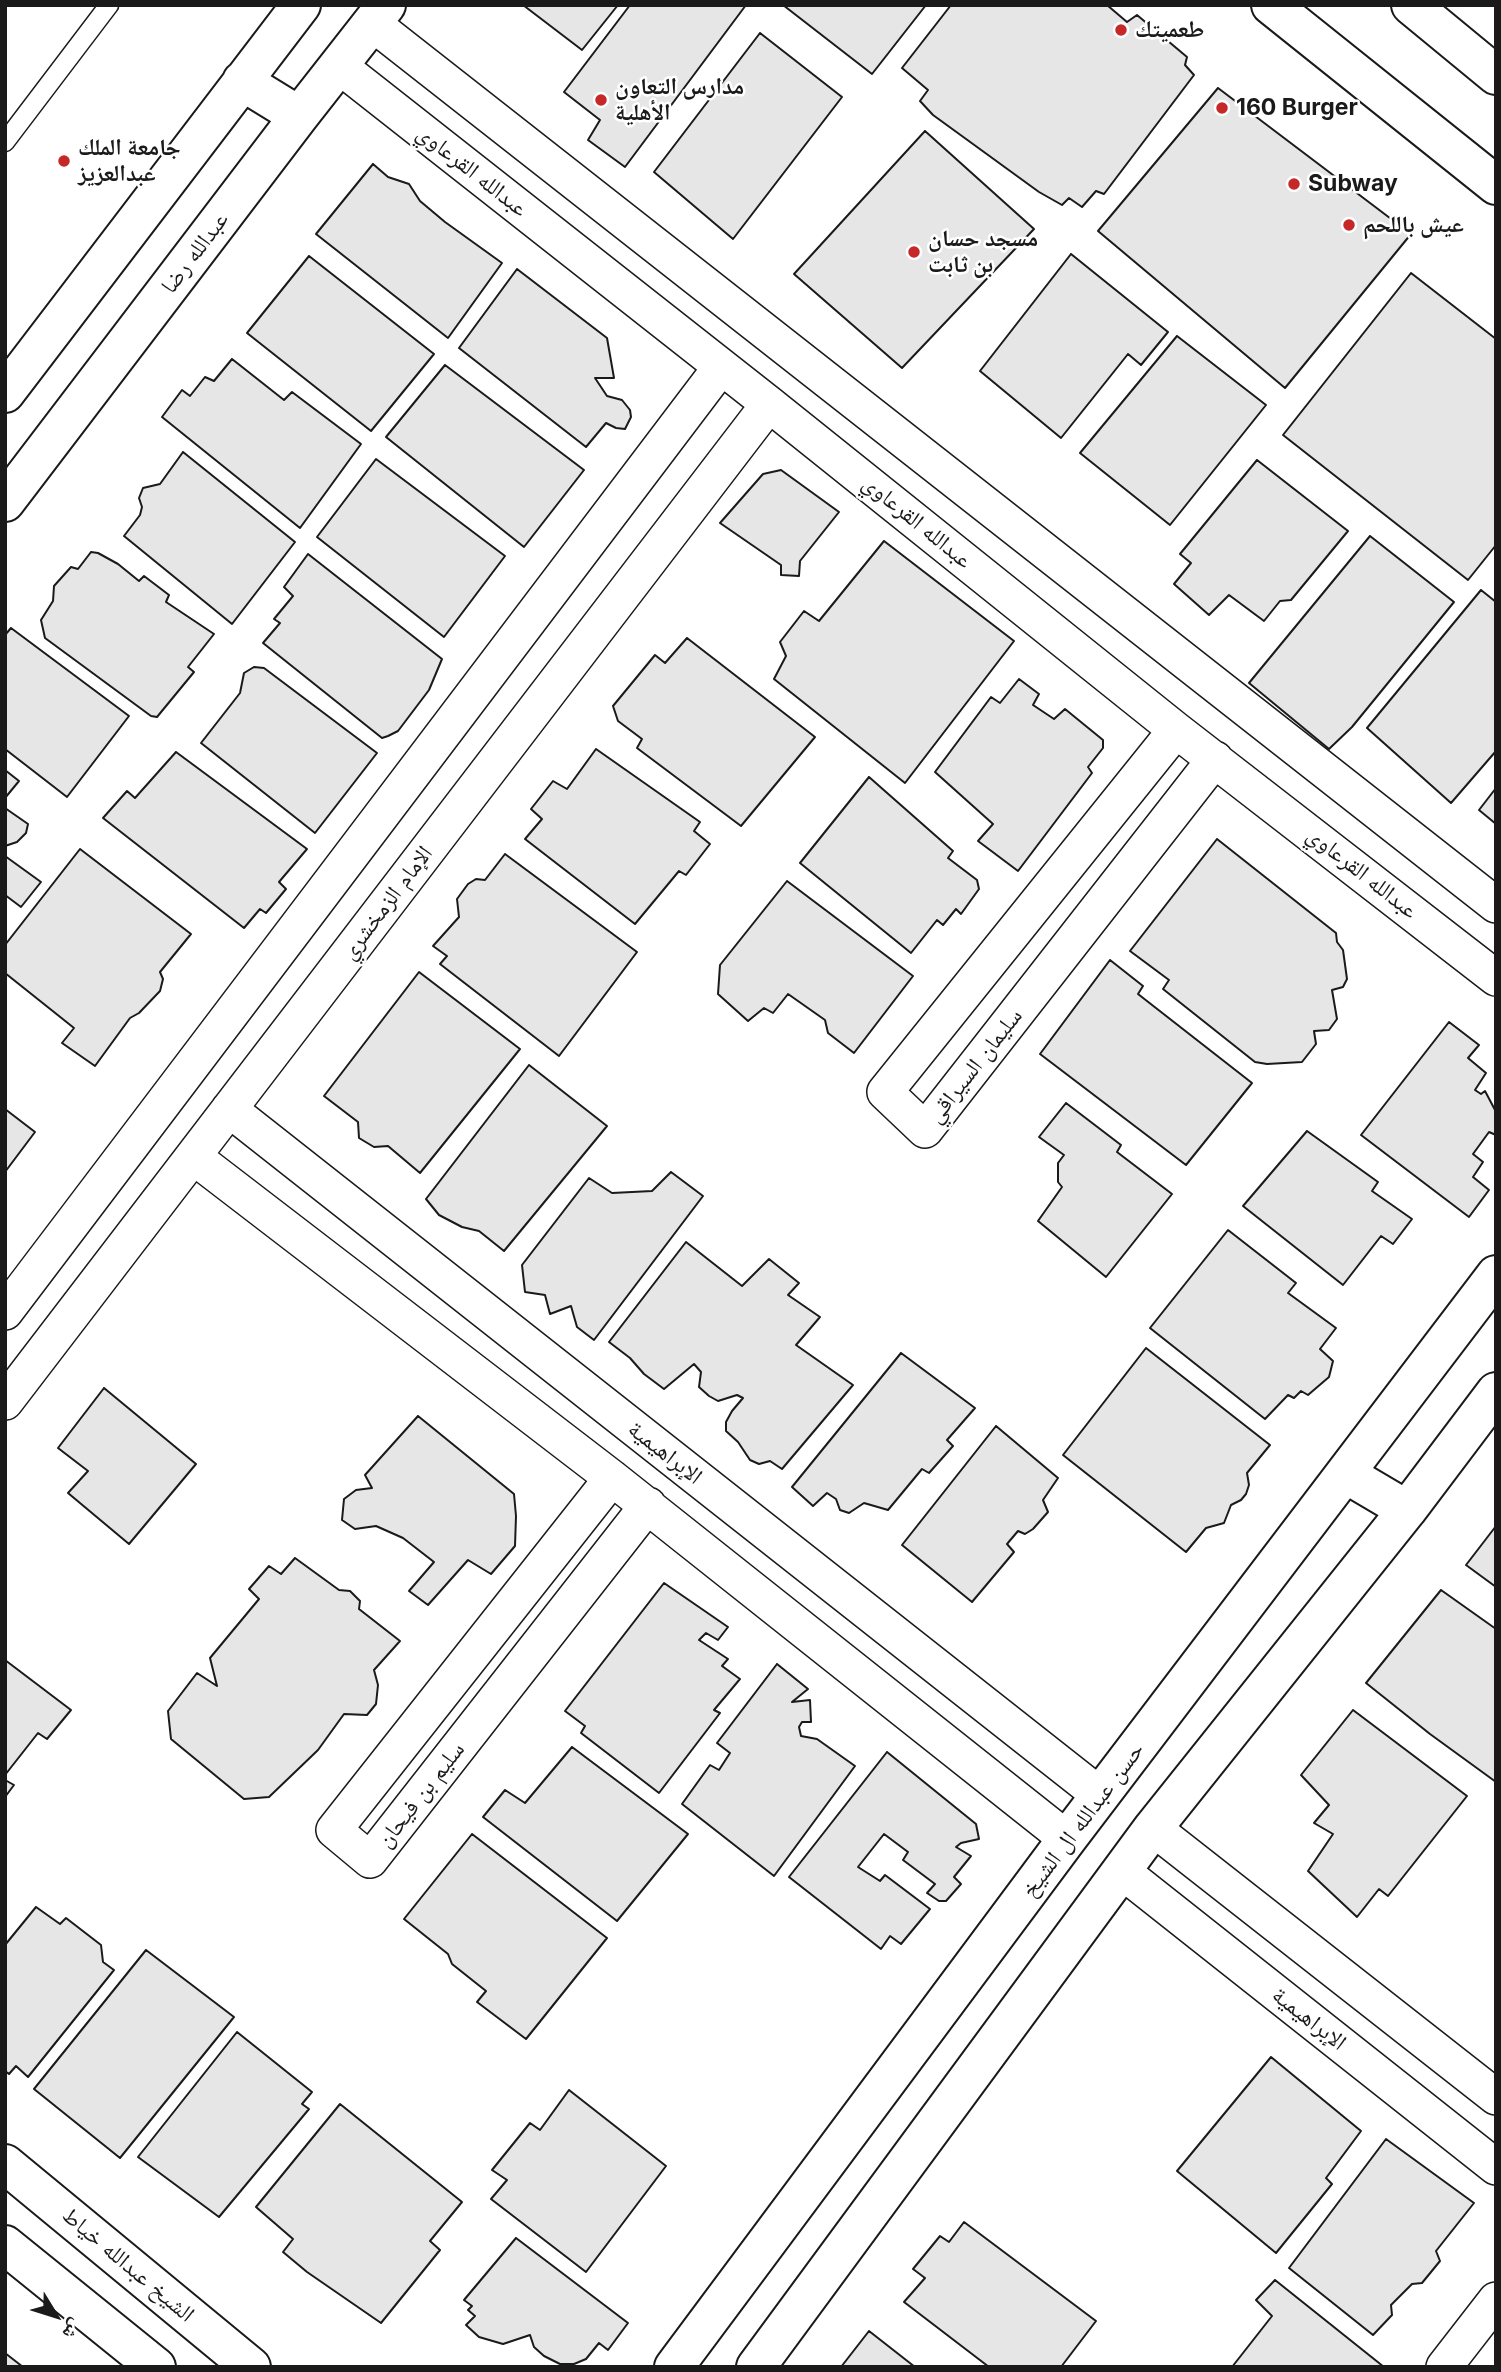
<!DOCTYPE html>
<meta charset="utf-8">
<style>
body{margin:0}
#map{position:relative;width:1501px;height:2372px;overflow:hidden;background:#fff;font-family:Inter,"Noto Naskh Arabic",sans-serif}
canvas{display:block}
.frame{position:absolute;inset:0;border:7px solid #1a1a1a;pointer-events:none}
.north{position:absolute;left:21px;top:2281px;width:70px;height:70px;-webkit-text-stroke:5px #fff;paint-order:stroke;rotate:128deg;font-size:19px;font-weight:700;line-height:28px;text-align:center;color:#1a1a1a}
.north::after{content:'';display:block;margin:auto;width:24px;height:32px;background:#1a1a1a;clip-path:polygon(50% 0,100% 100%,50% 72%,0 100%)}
</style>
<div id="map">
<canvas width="1501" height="2372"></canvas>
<div class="frame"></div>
<div class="north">ش</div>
</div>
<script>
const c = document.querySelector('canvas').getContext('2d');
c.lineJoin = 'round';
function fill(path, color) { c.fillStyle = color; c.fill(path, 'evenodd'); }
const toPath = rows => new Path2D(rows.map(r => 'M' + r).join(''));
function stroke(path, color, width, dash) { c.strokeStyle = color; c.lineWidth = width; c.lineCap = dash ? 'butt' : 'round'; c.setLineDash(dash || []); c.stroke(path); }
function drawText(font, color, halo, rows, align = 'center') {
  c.font = font + ' Inter,"Noto Naskh Arabic",sans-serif'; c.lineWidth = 5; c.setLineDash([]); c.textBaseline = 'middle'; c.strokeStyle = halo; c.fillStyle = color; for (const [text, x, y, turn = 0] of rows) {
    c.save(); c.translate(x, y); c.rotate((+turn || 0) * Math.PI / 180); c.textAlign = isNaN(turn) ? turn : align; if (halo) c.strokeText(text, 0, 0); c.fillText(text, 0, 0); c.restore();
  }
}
const building = toPath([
 [523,5,618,5,582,50,523,5],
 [630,5,746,5,625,167,588,140,600,120,564,92,630,5],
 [783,5,926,5,872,74,783,5],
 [951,5,1107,5,1127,22,1137,15,1187,57,1185,65,1194,75,1104,194,1096,191,1082,207,1069,198,1062,205,1039,192,933,115,920,101,928,90,902,68,951,5],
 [760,33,842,97,733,239,654,172,760,33],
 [1218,88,1411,234,1285,388,1098,231,1218,88],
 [925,131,1034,229,902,368,794,274,925,131],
 [373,164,388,177,409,184,420,201,445,222,502,263,448,338,316,234,373,164],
 [1071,254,1168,332,1141,365,1128,354,1061,438,980,371,1071,254],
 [309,256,434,354,371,431,247,333,309,256],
 [517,269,607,338,614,378,595,378,607,396,622,400,630,410,631,417,625,429,616,428,606,423,586,447,459,348,517,269],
 [1411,273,1496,339,1496,545,1468,580,1283,435,1411,273],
 [1177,336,1266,405,1170,525,1080,453,1177,336],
 [232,359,284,400,292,392,361,444,300,528,162,417,182,390,190,396,205,377,214,381,232,359],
 [445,365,584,470,524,547,386,437,445,365],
 [183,452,295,542,232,624,124,536,140,515,142,507,139,498,143,488,160,484,183,452],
 [376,459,505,556,444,637,317,537,376,459],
 [1257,460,1348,531,1291,600,1280,601,1264,621,1229,595,1209,615,1174,584,1191,563,1180,554,1257,460],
 [781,470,839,512,800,561,799,576,781,575,781,565,720,523,763,474,781,470],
 [1370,536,1454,602,1352,727,1329,749,1249,683,1370,536],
 [884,541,1014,641,905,783,774,679,786,656,780,642,804,611,819,621,884,541],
 [91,552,98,553,118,564,139,581,144,576,169,595,166,602,214,634,188,667,194,672,157,717,151,716,45,638,41,620,53,601,54,586,71,567,78,569,91,552],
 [308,554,442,659,429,690,398,731,388,736,382,738,263,643,280,623,274,619,293,596,284,587,308,554],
 [1481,590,1496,602,1496,751,1451,803,1367,728,1481,590],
 [11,628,129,716,67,797,5,749,5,635,11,628],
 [687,638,815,737,741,826,637,748,642,739,618,721,613,706,655,655,665,663,687,638],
 [254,667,264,668,377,753,315,833,201,743,240,693,244,673,254,667],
 [1019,679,1039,694,1033,705,1054,719,1065,709,1103,740,1103,748,1088,767,1092,773,1018,871,978,841,993,824,935,772,991,697,1000,703,1019,679],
 [596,749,700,822,694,831,710,844,686,875,679,871,635,924,525,839,542,819,531,809,553,781,567,789,596,749],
 [176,752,307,849,279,882,286,889,266,913,260,909,244,928,103,818,127,791,135,798,176,752],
 [5,770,19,781,5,798,5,770],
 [869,777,953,851,948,858,977,880,979,889,961,914,956,909,943,925,937,920,911,953,800,863,869,777],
 [1496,788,1496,824,1479,810,1496,788],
 [5,808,28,824,26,833,17,842,5,846,5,808],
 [1217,839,1336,933,1337,942,1343,950,1347,979,1343,987,1332,990,1337,1019,1329,1030,1314,1031,1316,1044,1302,1062,1267,1064,1255,1062,1163,989,1169,980,1130,951,1217,839],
 [80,849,191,934,160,972,163,979,160,991,139,1013,130,1018,95,1066,62,1043,74,1028,5,973,5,945,80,849],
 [505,854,637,952,559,1056,440,964,447,956,433,946,459,917,457,899,468,884,476,879,485,880,505,854],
 [5,856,41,882,21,907,5,895,5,856],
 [787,881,913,976,854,1053,828,1033,825,1020,788,994,773,1013,764,1008,748,1021,718,994,720,965,787,881],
 [1110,960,1143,986,1138,994,1252,1083,1186,1165,1040,1054,1110,960],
 [419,972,520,1049,420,1173,388,1146,374,1147,359,1138,358,1122,324,1096,419,972],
 [1449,1022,1479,1045,1468,1058,1486,1073,1475,1090,1481,1094,1485,1091,1495,1110,1496,1135,1489,1132,1473,1154,1483,1162,1473,1177,1489,1190,1469,1217,1361,1135,1449,1022],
 [529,1065,607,1126,504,1251,479,1231,462,1227,439,1215,426,1199,529,1065],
 [1066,1103,1121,1145,1117,1152,1172,1194,1106,1277,1038,1221,1062,1187,1058,1182,1058,1163,1064,1155,1039,1137,1066,1103],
 [5,1109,35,1132,5,1172,5,1109],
 [1307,1131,1378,1182,1372,1191,1412,1219,1393,1244,1381,1236,1343,1285,1243,1206,1307,1131],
 [671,1172,703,1196,594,1340,577,1327,571,1306,550,1314,545,1295,525,1292,522,1265,589,1178,612,1193,652,1191,671,1172],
 [1228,1230,1296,1283,1288,1293,1336,1328,1320,1349,1333,1361,1329,1377,1308,1395,1301,1391,1294,1398,1288,1395,1265,1419,1150,1328,1228,1230],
 [686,1242,742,1286,769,1259,799,1283,788,1295,820,1317,796,1345,853,1385,782,1469,770,1461,759,1464,750,1460,738,1442,726,1431,726,1422,732,1411,743,1398,737,1395,718,1401,709,1396,699,1387,701,1372,694,1364,664,1389,644,1374,630,1358,609,1342,686,1242],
 [1146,1348,1270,1445,1247,1473,1249,1485,1246,1494,1241,1500,1231,1505,1224,1523,1206,1528,1186,1552,1063,1455,1146,1348],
 [901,1353,975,1408,947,1440,953,1446,929,1473,922,1469,888,1510,864,1503,849,1513,840,1510,836,1499,827,1493,813,1506,792,1487,901,1353],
 [104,1388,196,1464,129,1544,68,1493,88,1471,58,1448,104,1388],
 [418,1416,514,1494,516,1516,515,1546,491,1574,468,1560,428,1605,409,1591,434,1562,403,1538,376,1526,355,1529,342,1520,344,1499,356,1490,372,1488,365,1475,418,1416],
 [996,1426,1058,1478,1043,1500,1048,1512,1033,1529,1025,1534,1018,1531,1007,1544,1014,1552,972,1602,902,1545,996,1426],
 [1496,1526,1496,1587,1466,1565,1496,1526],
 [295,1558,339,1590,350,1591,360,1601,359,1609,400,1641,374,1670,378,1685,376,1704,367,1715,344,1714,318,1750,269,1797,244,1799,171,1739,168,1711,197,1673,217,1686,210,1658,259,1599,249,1589,269,1566,281,1574,295,1558],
 [664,1583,728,1627,718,1640,706,1633,699,1640,728,1659,722,1666,740,1679,714,1710,720,1713,659,1793,581,1733,585,1726,565,1711,664,1583],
 [1441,1590,1496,1629,1496,1782,1430,1734,1366,1683,1441,1590],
 [5,1660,71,1710,47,1739,38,1733,5,1775,5,1660],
 [777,1664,808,1689,792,1702,810,1700,811,1722,802,1722,799,1727,801,1736,817,1739,855,1766,774,1876,682,1804,710,1765,719,1770,730,1753,717,1743,777,1664],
 [1353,1710,1467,1796,1388,1896,1379,1889,1357,1917,1308,1871,1333,1834,1314,1823,1329,1805,1301,1775,1353,1710],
 [572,1747,688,1834,617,1921,483,1817,505,1790,525,1803,572,1747],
 [887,1752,976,1824,979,1839,961,1843,956,1847,971,1856,954,1877,961,1884,946,1901,939,1901,927,1893,935,1884,903,1860,908,1852,884,1834,858,1867,880,1881,885,1875,930,1909,901,1944,890,1936,881,1949,789,1877,887,1752],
 [5,1780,14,1785,5,1797,5,1780],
 [472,1834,607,1938,526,2039,477,2002,486,1991,452,1964,448,1954,404,1919,472,1834],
 [36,1907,60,1924,66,1918,101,1945,103,1962,114,1970,28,2077,16,2066,9,2074,5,2071,5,1945,36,1907],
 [146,1950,234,2017,120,2158,34,2089,146,1950],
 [237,2032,312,2092,302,2104,309,2109,219,2217,138,2157,237,2032],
 [1271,2057,1361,2131,1326,2178,1332,2184,1276,2253,1177,2171,1271,2057],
 [569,2090,666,2166,586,2272,491,2199,507,2180,492,2170,530,2123,540,2130,569,2090],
 [340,2104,462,2202,430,2241,440,2250,381,2323,307,2272,283,2252,293,2239,256,2207,340,2104],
 [1386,2139,1474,2203,1436,2251,1440,2261,1422,2283,1412,2284,1391,2305,1392,2315,1373,2335,1289,2268,1386,2139],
 [964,2222,1096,2321,1061,2367,989,2367,904,2302,925,2278,913,2269,940,2236,949,2242,964,2222],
 [516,2238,628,2323,608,2350,599,2343,586,2359,574,2364,560,2364,544,2356,534,2347,530,2335,503,2344,479,2337,466,2325,475,2316,468,2310,472,2306,464,2300,516,2238],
 [1275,2280,1384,2367,1232,2367,1272,2316,1256,2300,1275,2280],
 [869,2331,915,2367,841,2367,869,2331],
 [5,2353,23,2367,5,2367,5,2353]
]);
const lane = toPath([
 [5,142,109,5]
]);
const street = toPath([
 [372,23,1496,905],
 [338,65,769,404,1176,730,1496,978],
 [1176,730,885,1092,925,1130,1215,759],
 [229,1109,1101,1796],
 [194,1157,612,1478,1067,1839],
 [5,1312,721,367],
 [5,1402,769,404],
 [612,1478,334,1830,370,1860,648,1505],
 [1153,1828,1496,2097],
 [1123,1872,1496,2167],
 [1444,2367,1496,2300]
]);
const secondary = toPath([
 [1271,5,1496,185],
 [1411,5,1496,75],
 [242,81,299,116],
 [5,393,301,5],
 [5,502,299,116,386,5],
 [1346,1474,1407,1510],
 [5,2164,251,2367],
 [5,2245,156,2367],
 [674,2367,1067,1839,1496,1275],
 [756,2367,1153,1828,1407,1510,1496,1392]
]);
const markers = [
 [1121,30,7,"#c62828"],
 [601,100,7,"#c62828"],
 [1222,108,7,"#c62828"],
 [64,161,7,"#c62828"],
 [1294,184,7,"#c62828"],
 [1349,225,7,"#c62828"],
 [914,252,7,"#c62828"]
];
const poiNames = [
 ["طعميتك",1135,30],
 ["مدارس التعاون",615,87],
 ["الأهلية",615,113],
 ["160 Burger",1236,108],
 ["جامعة الملك",78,148],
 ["عبدالعزيز",78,174],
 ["Subway",1308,184],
 ["عيش باللحم",1363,225],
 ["مسجد حسان",928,239],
 ["بن ثابت",928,265]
];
const streetNames = [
 ["عبدالله القرعاوي",472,171,38],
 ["عبدالله رضا",195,253,-53],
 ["عبدالله القرعاوي",917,522,39],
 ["عبدالله القرعاوي",1362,873,38],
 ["الإمام الزمخشري",387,903,-53],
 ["سليمان السيراقي",975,1066,-52],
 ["الإبراهيمية",665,1453,38],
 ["سليم بن فيحان",421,1795,-52],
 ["حسن عبدالله ال الشيخ",1083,1820,-53],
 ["الإبراهيمية",1309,2019,38],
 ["الشيخ عبدالله خياط",128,2265,40]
];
fill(building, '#e6e6e6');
stroke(building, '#1a1a1a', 2);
stroke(lane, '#1a1a1a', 21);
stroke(street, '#1a1a1a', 38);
stroke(secondary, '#1a1a1a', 42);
stroke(lane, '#fff', 18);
stroke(street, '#fff', 35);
stroke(secondary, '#fff', 38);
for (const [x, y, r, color] of markers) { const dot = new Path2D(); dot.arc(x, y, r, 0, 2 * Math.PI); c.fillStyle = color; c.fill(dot); stroke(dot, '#fff', 2.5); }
drawText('bold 23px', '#1a1a1a', '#fff', poiNames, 'left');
drawText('23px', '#1a1a1a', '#fff', streetNames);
</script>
